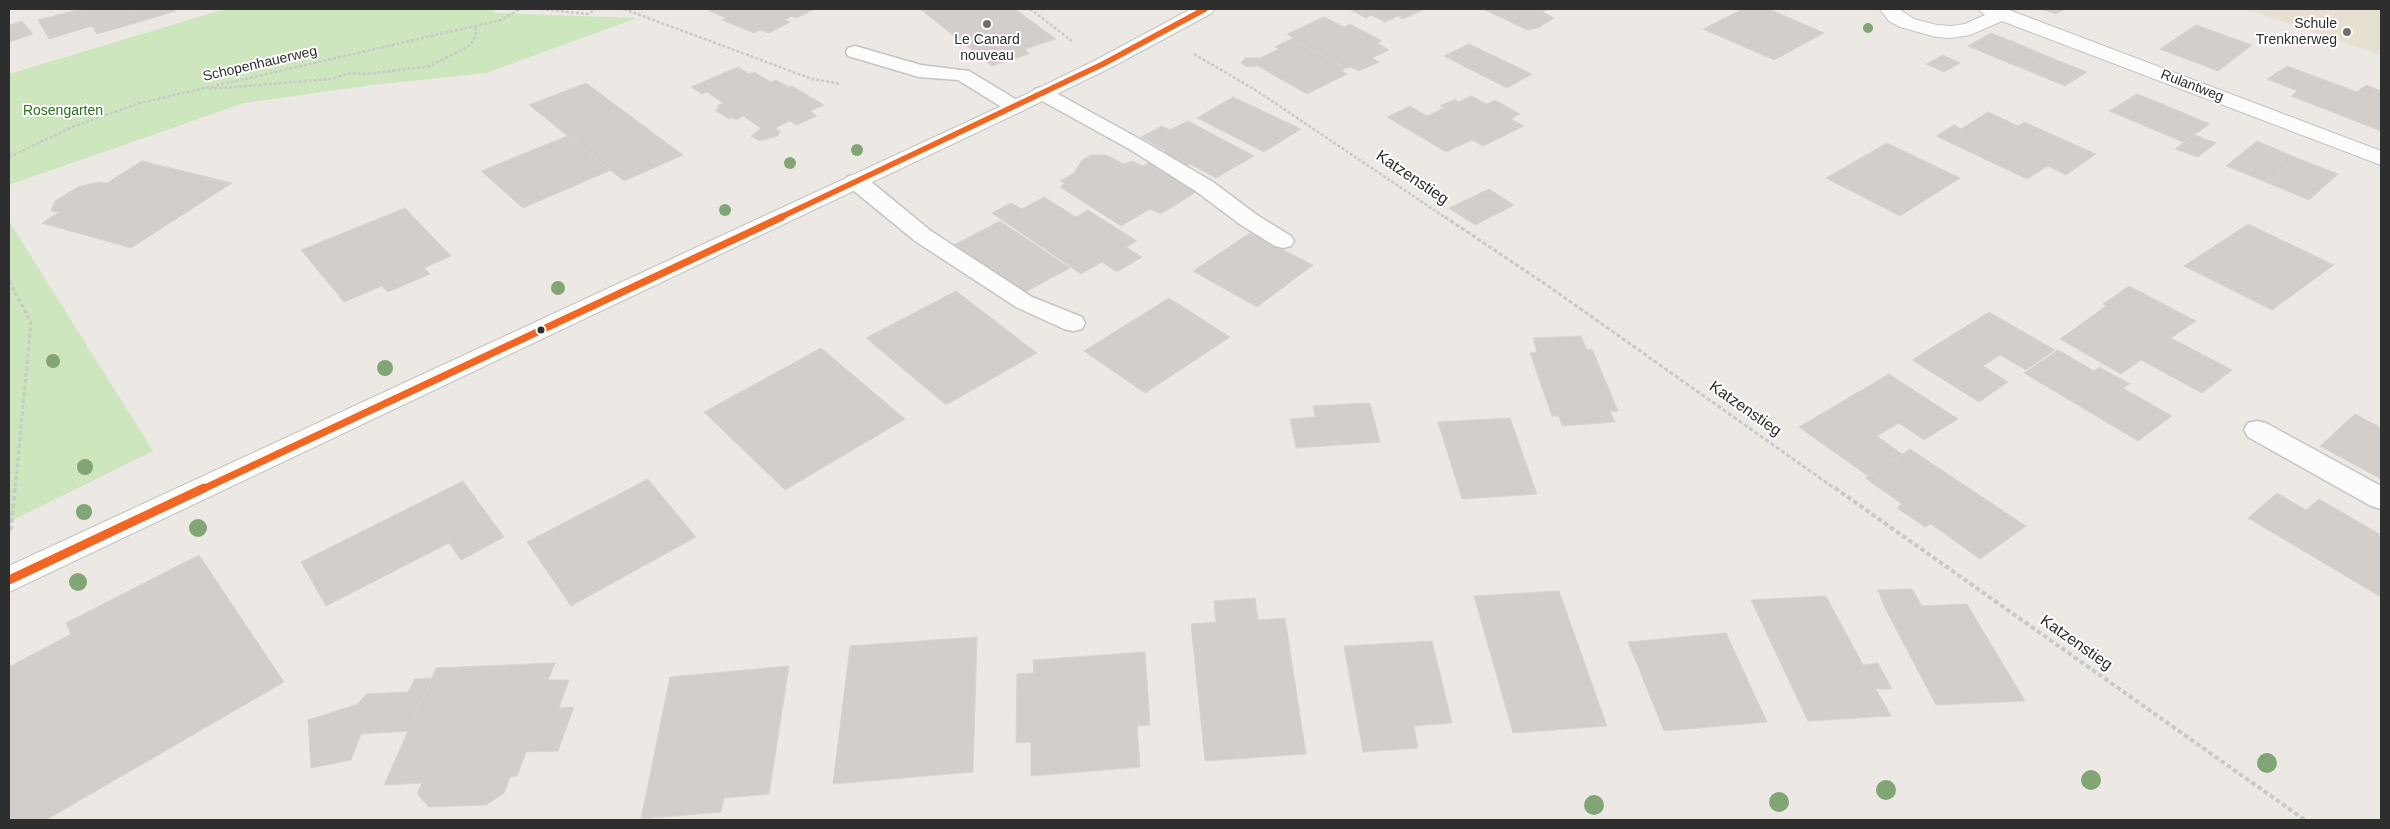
<!DOCTYPE html>
<style>
body{margin:0}
#map{position:relative;width:2390px;height:829px;overflow:hidden;background:#ece8e4;font-family:Arial,sans-serif}
canvas{display:block}
.frame{position:absolute;inset:0;border:10px solid #2e2e2e;pointer-events:none}
</style>
<div id="map">
<canvas width="2390" height="829"></canvas>
<div class="frame"></div>
</div>
<script>
const c = document.querySelector('canvas').getContext('2d');
c.lineJoin = 'round';
function fill(path, color) { c.fillStyle = color; c.fill(path, 'evenodd'); }
const toPath = rows => new Path2D(rows.map(r => 'M' + r).join(''));
function stroke(path, color, width, dash) { c.strokeStyle = color; c.lineWidth = width; c.lineCap = dash ? 'butt' : 'round'; c.setLineDash(dash || []); c.stroke(path); }
function drawText(font, color, halo, rows, align = 'center') {
  c.font = font + ' Arial,sans-serif'; c.lineWidth = 4; c.setLineDash([]); c.textBaseline = 'middle'; c.strokeStyle = halo; c.fillStyle = color; for (const [text, x, y, turn = 0] of rows) {
    c.save(); c.translate(x, y); c.rotate((+turn || 0) * Math.PI / 180); c.textAlign = isNaN(turn) ? turn : align; if (halo) c.strokeText(text, 0, 0); c.fillText(text, 0, 0); c.restore();
  }
}
const education = toPath([
 [2246,9,2381,9,2381,55]
]);
const green = toPath([
 [225,9,492,9,496,13,637,18,486,73,373,85,244,103,9,185,9,74],
 [9,221,153,451,9,522]
]);
const building = toPath([
 [81,9,130,9,139,22,97,34,81,9],
 [81,9,92,26,49,39,38,20,81,9],
 [130,9,174,9,176,11,139,22,130,9],
 [714,9,815,9,796,18,791,16,785,20,790,22,769,33,760,30,754,33,722,20,726,18,709,11,714,9],
 [920,9,1015,9,1056,39,1025,49,1029,54,992,66,920,9],
 [1349,9,1425,9,1403,19,1398,16,1385,22,1371,15,1366,18,1349,9],
 [1483,9,1549,9,1542,12,1554,18,1538,28,1527,30,1483,9],
 [1743,9,1769,9,1824,33,1774,60,1703,29,1743,9],
 [2042,9,2065,9,2056,14,2042,9],
 [1324,17,1344,27,1350,24,1382,41,1377,43,1389,50,1372,58,1379,62,1359,71,1351,67,1346,68,1291,39,1293,38,1287,34,1324,17],
 [22,21,33,34,9,42,9,25,22,21],
 [2196,25,2252,45,2218,71,2160,49,2196,25],
 [1991,33,2012,41,1989,55,1968,46,1991,33],
 [1291,39,1346,68,1342,71,1347,74,1307,94,1258,66,1247,67,1241,63,1245,58,1260,58,1279,49,1275,47,1291,39],
 [2012,41,2049,57,2026,70,1989,55,2012,41],
 [1469,44,1532,74,1507,88,1444,56,1469,44],
 [1943,55,1960,63,1944,72,1926,64,1943,55],
 [2049,57,2087,72,2065,86,2026,70,2049,57],
 [2287,66,2357,92,2366,85,2381,91,2381,131,2291,96,2298,91,2267,79,2287,66],
 [738,67,749,74,754,72,771,82,776,80,789,87,792,86,824,105,810,111,817,116,797,125,790,121,775,128,780,131,778,136,759,141,751,136,761,128,743,116,736,120,732,117,729,119,715,110,719,108,717,106,723,103,707,92,702,94,691,87,738,67],
 [586,83,683,155,624,181,529,105,586,83],
 [2137,94,2172,108,2145,126,2109,111,2137,94],
 [1471,96,1487,104,1495,100,1520,114,1511,119,1524,126,1483,146,1472,140,1446,152,1387,117,1410,106,1427,116,1444,108,1440,106,1455,99,1459,102,1471,96],
 [1233,97,1301,129,1264,152,1197,118,1233,97],
 [2172,108,2210,124,2183,142,2145,126,2172,108],
 [1988,112,2018,126,2024,122,2096,154,2066,175,2048,166,2027,179,1936,136,1954,125,1961,129,1988,112],
 [1188,121,1254,156,1216,178,1190,164,1183,168,1158,154,1165,151,1141,137,1162,126,1170,130,1188,121],
 [2194,135,2216,143,2198,157,2175,149,2194,135],
 [567,136,611,170,523,208,481,171,567,136],
 [2257,141,2297,158,2268,183,2226,166,2257,141],
 [1887,143,1960,178,1900,216,1826,178,1887,143],
 [1091,155,1106,155,1124,164,1132,161,1143,166,1151,161,1198,191,1161,214,1150,209,1121,226,1060,187,1065,183,1060,181,1074,173,1082,160,1091,155],
 [2297,158,2338,174,2309,200,2268,183,2297,158],
 [142,161,232,183,131,248,42,223,59,212,51,211,55,201,78,187,99,182,107,183,142,161],
 [1489,189,1514,205,1475,225,1449,208,1489,189],
 [1044,197,1076,217,1088,210,1137,241,1126,247,1142,257,1117,272,1102,262,1081,274,992,213,1011,203,1022,209,1044,197],
 [405,208,451,256,424,268,430,274,388,292,382,286,344,302,301,250,405,208],
 [1000,221,1070,268,1020,295,948,248,1000,221],
 [2248,224,2334,265,2272,310,2184,266,2248,224],
 [1250,233,1313,265,1257,307,1193,271,1250,233],
 [2129,286,2196,321,2171,338,2232,370,2202,393,2141,360,2121,374,2060,339,2106,306,2103,304,2129,286],
 [956,291,1037,353,946,405,866,338,956,291],
 [1169,298,1230,337,1145,393,1084,351,1169,298],
 [1989,312,2055,350,2026,370,2000,355,1983,366,2008,382,1979,402,1912,360,1989,312],
 [1581,336,1587,350,1592,349,1618,411,1610,412,1615,422,1562,426,1559,416,1552,416,1530,353,1537,352,1533,338,1581,336],
 [821,348,905,419,785,490,704,412,821,348],
 [2058,350,2094,371,2099,367,2130,384,2123,388,2172,416,2138,441,2024,373,2058,350],
 [1889,374,1958,419,1924,440,1899,423,1877,436,1902,454,1868,476,1799,427,1889,374],
 [1370,403,1380,442,1296,448,1290,419,1315,417,1313,406,1370,403],
 [2355,414,2381,428,2381,479,2320,446,2355,414],
 [1510,418,1537,494,1462,499,1438,422,1510,418],
 [1910,449,2026,526,1980,559,1931,524,1925,527,1897,508,1902,504,1865,478,1910,449],
 [648,479,696,537,571,606,527,542,648,479],
 [463,481,504,537,461,560,449,543,326,606,301,562,463,481],
 [2277,493,2306,510,2319,499,2381,535,2381,597,2248,518,2277,493],
 [199,555,284,682,46,820,9,820,9,667,71,634,66,623,199,555],
 [1912,589,1922,606,1967,604,2025,701,1936,705,1885,608,1878,590,1912,589],
 [1559,591,1607,726,1513,733,1474,596,1559,591],
 [1826,596,1863,665,1878,663,1892,689,1876,689,1891,716,1808,721,1751,600,1826,596],
 [1255,598,1258,620,1285,618,1306,754,1205,761,1191,624,1216,622,1214,601,1255,598],
 [1726,633,1767,722,1664,731,1628,642,1726,633],
 [977,637,973,772,833,784,850,646,977,637],
 [1432,641,1452,723,1414,726,1418,748,1363,752,1344,646,1432,641],
 [1145,652,1150,725,1137,726,1140,767,1031,776,1031,742,1016,743,1017,674,1034,673,1033,660,1145,652],
 [555,663,548,680,569,680,559,708,574,707,558,751,526,752,517,776,510,777,504,793,486,805,429,807,417,794,422,783,384,785,436,668,555,663],
 [789,666,769,794,724,798,721,812,641,819,670,677,789,666],
 [432,678,408,731,361,734,351,760,311,768,308,720,358,704,366,694,408,692,415,679,432,678]
]);
const pathFar2 = toPath([
 [541,9,588,14,596,9],
 [624,9,812,79,841,84],
 [1030,9,1072,41],
 [1194,54,1257,91,1446,218],
 [209,89,331,79,349,73,367,74,430,66,471,45,476,34,475,25],
 [9,157,72,127,140,103,501,20,520,9]
]);
const pathFar1 = toPath([
 [1445,217,1551,288,1837,490],
 [9,281,31,322,15,490]
]);
const path = toPath([
 [1835,488,2305,820],
 [9,529,11,528,15,488]
]);
const service = toPath([
 [855,46,921,65,969,71,1022,103,1025,107,1022,111,1015,113,1008,111,958,80,919,77,848,56,846,52,848,48,855,46],
 [1042,87,1049,89,1145,142,1213,182,1257,215,1291,236,1294,241,1291,246,1283,248,1275,246,1241,225,1197,192,1131,150,1035,97,1032,93,1035,89,1042,87],
 [856,175,864,176,931,231,1032,297,1082,317,1085,323,1082,329,1073,331,1064,329,1016,307,915,241,848,186,845,181,848,176,856,175],
 [2257,421,2266,423,2381,486,2381,509,2371,506,2248,437,2244,430,2248,423,2257,421]
]);
const minor = toPath([
 [1880,9,1899,9,1914,19,1937,25,1951,26,1965,24,1985,15,1978,9,2009,10,2381,151,2381,165,2002,21,1970,35,1951,38,1936,37,1900,27,1889,21,1880,9]
]);
const secondary = toPath([
 [1191,9,1214,9,1212,13,1110,68,1022,111,9,592,9,566,1008,103,1096,60,1191,9]
]);
const bus1Far2 = toPath([
 [779,218,1103,64,1205,9]
]);
const bus1Far1 = toPath([
 [201,490,782,217]
]);
const bus1 = toPath([
 [9,580,204,488]
]);
const trees = [
 [1868,28,5],
 [857,150,6],
 [790,163,6],
 [725,210,6],
 [558,288,7],
 [53,361,7],
 [385,368,8],
 [85,467,8],
 [84,512,8],
 [198,528,9],
 [78,582,9],
 [2267,763,10],
 [2091,780,10],
 [1886,790,10],
 [1779,802,10],
 [1594,805,10]
];
const markers = [
 [987,24,5,"#706f6e"],
 [2347,32,5,"#706f6e"],
 [541,330,4.5,"#2e2e2e"]
];
const farPoinames = [
 ["Schule",2337,24],
 ["Trenknerweg",2337,40],
 ["Le Canard",987,40,"center"],
 ["nouveau",987,56,"center"]
];
const farStreetnames = [
 ["Schopenhauerweg",260,64,-13],
 ["Rulantweg",2192,86,21]
];
const farParknames = [
 ["Rosengarten",63,111]
];
const streetNames = [
 ["Katzenstieg",1412,178,34],
 ["Katzenstieg",1745,409,35],
 ["Katzenstieg",2076,643,35]
];
fill(education, '#e6e0d3');
fill(green, '#cee6be');
fill(building, '#d1cecb');
stroke(building, '#d7d4d0', 1);
stroke(service, '#c5c4c5', 3);
stroke(minor, '#c5c4c5', 2);
stroke(secondary, '#c5c4c5', 2);
stroke(pathFar2, '#c9c9c8', 2.5, [3, 2]);
stroke(pathFar1, '#c9c9c8', 3, [4, 2.5]);
stroke(path, '#c9c9c8', 4, [4.5, 3]);
fill(service, '#fcfcfb');
fill(minor, '#fcfcfb');
fill(secondary, '#fcfcfb');
stroke(bus1Far2, '#f26522', 5.5);
stroke(bus1Far1, '#f26522', 7);
stroke(bus1, '#f26522', 9);
c.fillStyle = '#82a575';
for (const [x, y, r] of trees) { c.beginPath(); c.arc(x, y, r, 0, 2 * Math.PI); c.fill(); }
for (const [x, y, r, color] of markers) { const dot = new Path2D(); dot.arc(x, y, r, 0, 2 * Math.PI); c.fillStyle = color; c.fill(dot); stroke(dot, '#fff', 2); }
drawText('14px', '#2e2e2e', '#fff', farPoinames, 'right');
drawText('14px', '#2e2e2e', '#fff', farStreetnames);
drawText('14px', '#2c6e1b', '#fff', farParknames);
drawText('16px', '#2e2e2e', '#fff', streetNames);
</script>
